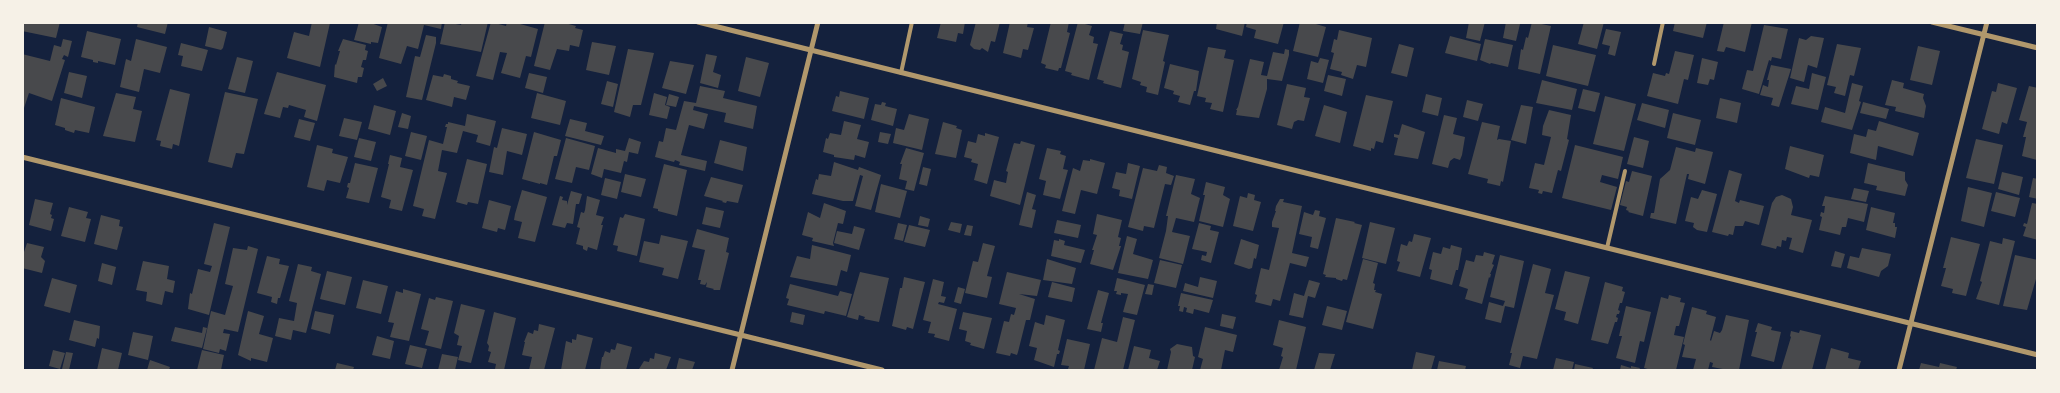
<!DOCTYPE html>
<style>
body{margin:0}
#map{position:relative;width:2060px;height:393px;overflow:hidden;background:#14213d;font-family:"Fira Sans",sans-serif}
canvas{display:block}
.frame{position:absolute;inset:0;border:24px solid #f6f1e7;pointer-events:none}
</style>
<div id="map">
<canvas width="2060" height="393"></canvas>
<div class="frame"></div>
</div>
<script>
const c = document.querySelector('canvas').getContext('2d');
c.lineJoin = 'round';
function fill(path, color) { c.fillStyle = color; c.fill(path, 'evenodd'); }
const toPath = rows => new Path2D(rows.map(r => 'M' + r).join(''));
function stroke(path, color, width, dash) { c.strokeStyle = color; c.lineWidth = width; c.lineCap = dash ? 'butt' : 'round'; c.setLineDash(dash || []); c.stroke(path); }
const building = toPath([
 [22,22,60,22,56,38,22,31],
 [138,22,168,22,165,34,137,27],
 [312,22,330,23,320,67,287,58,294,32,309,36],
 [359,22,368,22,382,27,378,43,371,42,371,44,354,40],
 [388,22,442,22,441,29,424,25,418,49,407,46,401,64,379,58],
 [445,22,461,25,462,22,488,22,481,52,440,44],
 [491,22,506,26,507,22,513,22,538,29,531,57,526,56,520,78,501,73,507,53,500,52,493,80,476,76],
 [545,22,561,22,576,26,575,28,583,30,579,47,570,45,569,51,557,49,550,70,534,66],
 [941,22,965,22,963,34,958,33,956,42,937,38],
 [976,22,1000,22,995,42,991,41,988,52,982,48,980,50,974,49,970,45],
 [1010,22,1028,22,1027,27,1034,28,1028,50,1023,49,1021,58,1003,53],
 [1051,22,1069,22,1067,32,1070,33,1061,68,1059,68,1058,71,1045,68,1046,65,1041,63],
 [1078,22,1092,26,1089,35,1094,37,1093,43,1098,44,1089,80,1071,75,1072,73,1065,71],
 [1125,22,1143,22,1140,34,1123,31],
 [1217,22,1245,22,1242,36,1216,29],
 [1247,22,1284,22,1278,44,1254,38,1256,30,1246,27],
 [1300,22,1309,22,1326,27,1318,57,1293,51],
 [1469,22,1485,22,1480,41,1466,38],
 [1506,22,1520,24,1516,41,1503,38],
 [1532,22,1551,26,1540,74,1518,69,1521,49,1523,50,1526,37,1528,38],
 [1584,22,1604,22,1597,49,1578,44],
 [1675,22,1707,22,1703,38,1673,31],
 [1724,22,1732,24,1733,22,1752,22,1745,52,1726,47,1724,52,1717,51],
 [1764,25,1788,29,1781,59,1772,57,1771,61,1769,60,1759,94,1742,89,1747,70,1753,71],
 [209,27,227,32,223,48,221,50,205,46],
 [1606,29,1621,32,1615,56,1608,54,1610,46,1602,44],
 [1143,30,1169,35,1163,61,1165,62,1158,95,1146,92,1147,87,1140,85,1141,82,1132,79],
 [1339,30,1372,38,1366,67,1357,65,1353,79,1341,75,1342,72,1330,69,1334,53,1331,52,1334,39,1337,40],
 [87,31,121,39,115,65,98,61,98,63,93,62,93,60,81,57],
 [1110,31,1123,34,1120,44,1123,45,1122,50,1129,52,1121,88,1103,83,1104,81,1097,79],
 [426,35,436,37,436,43,422,100,406,97,415,56,420,57],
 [1450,36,1481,44,1477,61,1445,53],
 [1811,36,1824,38,1817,68,1808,65,1804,82,1790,78,1799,38,1806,40],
 [63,39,72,41,68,57,64,55,62,59,65,60,52,101,29,93,22,114,22,54,50,61,54,45,61,47],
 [136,39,167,47,160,73,144,69,139,92,120,87,126,59,131,61],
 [343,39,366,45,365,50,368,51,366,60,363,60,361,67,364,68,362,77,358,77,357,83,334,77,335,64,336,65,340,51,338,51],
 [1485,39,1513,45,1508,67,1491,63,1490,64,1480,60],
 [592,42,616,46,609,75,586,70],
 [181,43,208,50,202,71,181,66,183,56,178,55],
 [1399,44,1414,48,1407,77,1391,73],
 [1837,44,1861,48,1854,76,1850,75,1845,96,1834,93,1836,87,1827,85],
 [1553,45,1596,55,1588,86,1546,76],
 [1918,46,1940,51,1932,85,1910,80],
 [1208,47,1226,50,1224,58,1234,60,1223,112,1210,109,1212,103,1205,102,1206,98,1197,96],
 [628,49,654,53,641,105,633,105,630,117,614,112],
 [1285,49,1289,50,1289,55,1282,81,1267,79,1267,89,1259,118,1236,115,1237,110,1236,110,1238,107,1250,59,1264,62,1261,75,1267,76,1273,52,1284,54],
 [1675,51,1694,55,1688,80,1684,79,1678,104,1647,96,1653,73,1665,76,1666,73,1669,74],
 [706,54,717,56,713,72,721,75,718,88,700,83],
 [237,57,253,61,245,93,228,89],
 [746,57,769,63,760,97,738,91],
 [1320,58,1329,60,1323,83,1307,79,1311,61,1318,63],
 [1702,58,1718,62,1714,80,1710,79,1708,85,1697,83],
 [670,61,694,65,686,94,662,88],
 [1170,64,1199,71,1196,91,1194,91,1190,105,1178,102,1180,96,1173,94,1174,91,1164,88],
 [1771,65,1791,69,1779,107,1771,105,1773,98,1760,95,1763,85,1768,87,1769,80,1767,80],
 [69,72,87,76,82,98,64,93],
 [277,72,326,85,317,121,304,117,306,110,289,105,288,108,283,107,280,118,264,114],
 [529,73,547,77,543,93,525,88],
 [1812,73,1826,77,1818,110,1791,104,1796,86,1809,89],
 [444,74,451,76,451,79,458,81,457,83,470,86,466,100,454,97,452,107,426,100,433,75,443,77],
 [1328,75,1346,79,1342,96,1324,91],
 [383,78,387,86,377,91,373,84],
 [1542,80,1577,89,1572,110,1536,103],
 [1892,80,1904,83,1903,88,1924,94,1923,98,1926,106,1924,118,1895,111,1896,107,1885,105],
 [607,81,618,84,613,107,601,104],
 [1852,83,1863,86,1859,101,1861,102,1852,130,1821,122,1825,107,1845,113],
 [1998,83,2017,88,2007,124,2002,122,1999,134,1982,129,1992,91,1996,92],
 [1287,84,1306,88,1304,97,1310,98,1304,121,1298,120,1294,122,1292,129,1277,125],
 [700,86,725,91,723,98,757,106,753,129,724,122,726,113,694,106,693,110,708,114,704,129,689,125,681,155,707,161,705,171,679,165,680,162,675,160,674,162,655,157,659,141,663,142,666,128,676,130,684,101,696,103],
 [2029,86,2038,88,2037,160,2022,156,2026,137,2023,137,2027,122,2019,120],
 [170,89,190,94,179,146,173,144,172,149,160,146,161,141,156,140],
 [1583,89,1600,93,1595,112,1578,108],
 [840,91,869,98,864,119,832,111,836,96,839,97],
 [225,92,258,99,244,154,236,153,232,168,208,162],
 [116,93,136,97,133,109,142,111,135,142,103,136],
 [537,93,566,101,560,125,531,118],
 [654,93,667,97,665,105,670,107,667,119,649,115],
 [669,94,679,97,676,107,666,105],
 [1426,94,1442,98,1438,116,1422,112],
 [1366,95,1393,101,1383,143,1376,141,1374,149,1371,148,1371,151,1353,146],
 [1605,96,1636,104,1624,151,1593,144],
 [61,98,95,107,89,133,75,130,74,133,65,130,65,128,55,125],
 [1720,98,1741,103,1737,123,1716,118],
 [1467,100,1483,104,1478,121,1463,117],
 [882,102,886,103,885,106,897,109,893,126,871,120,875,104,881,105],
 [1863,102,1889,109,1886,119,1860,113],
 [1642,103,1669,110,1665,128,1637,120],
 [374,105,396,111,390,135,368,129],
 [1324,105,1347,112,1340,143,1315,136],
 [1521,105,1533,107,1526,144,1511,140],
 [1549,110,1571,115,1567,139,1569,140,1561,171,1558,170,1552,193,1543,191,1542,194,1538,193,1539,190,1529,188,1535,163,1544,165,1551,137,1542,135,1543,126],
 [402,113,411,116,408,129,398,127],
 [1673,113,1701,120,1695,145,1667,138],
 [467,114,496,121,490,146,476,142,478,135,463,131,457,153,442,150,438,171,447,173,435,219,422,216,424,209,413,206,429,140,443,144,447,127,445,127,446,124,448,124,448,122,465,126],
 [909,114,929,119,922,150,893,143,896,128,904,130],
 [1444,115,1457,118,1453,134,1465,137,1462,155,1460,160,1454,158,1450,161,1448,168,1432,164],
 [344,118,362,122,357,140,339,136],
 [299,119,315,123,310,141,294,137],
 [570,119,587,123,585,131,604,136,601,145,565,136],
 [844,121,861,125,857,139,869,142,865,158,855,155,854,160,834,157,834,155,823,152,826,138,828,139,830,133,841,135],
 [1879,121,1919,133,1913,156,1878,146,1876,160,1850,153,1854,134,1866,137,1868,129,1876,131],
 [943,122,957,126,956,128,962,130,956,158,935,154],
 [1482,122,1500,126,1497,140,1499,139,1511,141,1503,182,1501,181,1500,186,1487,183,1488,179,1468,174],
 [1402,124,1425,132,1418,159,1394,155,1398,138,1394,137,1394,134,1399,135],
 [502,128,527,134,522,155,507,151,503,175,489,172,494,147,497,148],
 [411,132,427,136,421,160,405,156],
 [534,132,561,140,557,156,554,156,547,185,540,183,540,184,522,179],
 [880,132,891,134,888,144,878,142],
 [985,133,999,137,987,184,974,180,978,164,971,162,972,159,964,157,968,141,976,143,978,134,985,136],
 [1634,137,1649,141,1643,168,1627,164],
 [359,138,376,142,371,161,354,157],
 [566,138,595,146,589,170,576,167,572,183,555,179],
 [629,138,641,142,638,154,629,152,627,162,624,161,621,173,604,169,602,178,591,174,598,148,616,153,616,149,625,151],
 [1976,139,2003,145,1994,184,1966,178],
 [720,140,747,147,743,171,714,163],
 [1021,141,1035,145,1020,205,990,196,994,180,1006,183,1008,172,1006,171,1013,146,1014,143,1020,144],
 [317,145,333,149,332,153,348,157,340,183,327,180,324,191,307,187],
 [1575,145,1623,157,1618,179,1602,175,1600,182,1617,187,1611,210,1562,198],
 [1790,146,1824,155,1819,177,1810,175,1809,178,1785,169],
 [1676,147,1695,152,1696,148,1713,152,1705,184,1688,179,1689,174,1687,174,1676,224,1650,218,1651,213,1654,213,1660,179,1670,170],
 [906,148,924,153,914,191,905,189,907,181,899,179,902,164,900,164],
 [1047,148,1061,151,1060,154,1066,156,1063,169,1068,170,1060,199,1043,195,1046,181,1039,179],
 [390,155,402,158,400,167,413,170,402,211,389,208,391,200,381,197,389,164,388,164],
 [467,159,487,164,478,204,468,202,467,205,456,202],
 [1090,159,1105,163,1097,194,1081,190,1075,214,1062,211,1073,168,1080,171,1083,160,1090,161],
 [834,162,858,170,859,167,881,175,871,210,855,206,863,176,860,175,853,201,843,201,812,194,816,179,818,180,819,174,831,176],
 [355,163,378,168,369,203,346,198,349,188,347,187,348,183,350,183],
 [1128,163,1140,166,1132,199,1119,196,1120,190,1112,188,1116,172,1126,174],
 [1868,163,1905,172,1905,180,1908,185,1905,196,1876,190,1877,186,1864,183],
 [664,164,687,170,677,216,658,211,658,209,653,208],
 [1159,165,1167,167,1166,173,1174,176,1171,185,1165,184,1154,228,1144,226,1143,231,1128,227,1143,168,1157,171],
 [923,167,931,169,927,186,919,184],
 [1729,170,1742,174,1735,201,1739,203,1740,200,1764,206,1759,225,1745,221,1743,226,1735,226,1733,235,1729,234,1728,236,1712,232],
 [1632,171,1652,176,1643,216,1628,212,1629,211,1626,210,1627,207,1620,205,1626,181,1629,182],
 [2002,172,2023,177,2019,195,1998,189],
 [625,174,646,179,641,197,621,192],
 [1176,175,1195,179,1191,194,1200,198,1194,222,1176,218,1172,232,1190,236,1183,264,1159,258,1166,231,1168,216,1166,216],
 [711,177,743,185,738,203,727,201,726,203,722,202,723,201,704,196],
 [605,178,621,182,617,199,601,195],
 [2033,178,2038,179,2038,199,2029,197],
 [1206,182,1225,187,1223,195,1230,199,1223,227,1199,221,1205,195,1203,195],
 [881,184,907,191,900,218,875,212],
 [1968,187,1992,193,1984,227,1961,221],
 [1854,188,1869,191,1866,202,1851,199],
 [522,190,547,197,535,242,518,238,522,222,514,220,515,214],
 [1702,190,1717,194,1707,232,1697,230,1693,227,1694,223,1685,221,1691,197,1698,199],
 [571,191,582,194,579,204,576,204,573,224,567,223,565,228,552,225,560,196,563,197,562,200,567,201,567,205],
 [1027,192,1036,195,1032,209,1036,210,1032,228,1019,225],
 [1996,192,2020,198,2015,217,1991,211],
 [1248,193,1255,195,1254,200,1261,202,1253,231,1233,226,1240,196,1247,198],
 [1782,195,1791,199,1793,207,1791,215,1812,220,1803,253,1789,249,1792,238,1787,237,1786,241,1782,240,1781,247,1777,246,1776,249,1761,245,1772,203,1776,197],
 [587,196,600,200,596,215,604,217,601,225,603,225,597,250,588,247,587,251,583,249,583,246,576,244,580,228,577,227,581,212,584,213,585,210],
 [1825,196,1868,204,1864,222,1848,218,1846,227,1842,227,1840,235,1819,230,1822,217,1820,216,1821,212,1824,213,1825,206,1822,206],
 [35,199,53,203,50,214,52,215,51,218,54,219,51,231,29,225],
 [1280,199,1284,199,1283,202,1302,206,1292,253,1309,257,1306,267,1290,263,1280,301,1273,299,1271,306,1255,302,1257,295,1255,294,1261,268,1269,270,1279,228,1272,227,1272,222,1276,211,1275,211,1276,206],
 [489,200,511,206,505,230,498,228,497,232,482,228],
 [824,203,846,211,843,224,838,223,833,243,834,246,812,241,813,238,802,235,808,212,820,218],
 [2032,203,2038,204,2038,240,2023,236,2026,227,2023,226,2024,223,2027,224],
 [69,207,88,212,86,218,91,219,85,242,61,236],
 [706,207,724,211,720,228,702,224],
 [1871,207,1895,213,1893,223,1895,223,1895,227,1897,227,1895,238,1866,230],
 [1315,210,1320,211,1319,216,1326,218,1318,249,1310,247,1312,237,1299,234,1304,212,1313,215],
 [625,214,645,219,637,256,617,251,618,246,613,245,620,217,623,218],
 [1097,214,1122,220,1118,237,1121,238,1119,246,1121,246,1113,270,1090,264,1094,250,1092,250,1097,235,1093,234],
 [101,215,120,220,119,226,123,227,117,250,94,244],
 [920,216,930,219,928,227,918,225],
 [1336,218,1355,222,1354,223,1362,225,1347,280,1343,279,1342,281,1336,279,1336,278,1325,277,1326,275,1323,274],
 [1057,220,1081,225,1078,238,1054,233],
 [951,222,962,224,960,233,948,230],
 [1370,222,1395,228,1386,264,1362,258],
 [214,223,230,227,209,315,188,309,190,293,192,294,198,269,210,272,212,266,204,264],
 [898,223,907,225,903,241,894,239],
 [1199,223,1211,226,1210,230,1219,232,1211,263,1201,260,1202,255,1206,256,1207,252,1192,249],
 [909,225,930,230,925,247,904,242],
 [967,225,973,226,971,236,964,235],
 [854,226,865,229,859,250,834,243,837,231,852,234],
 [697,229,729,238,726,252,729,253,720,290,713,290,714,289,706,287,707,282,705,285,700,284,701,280,698,280,705,250,692,247],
 [1414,234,1431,238,1420,277,1397,271,1400,262,1397,261,1401,244,1407,246,1409,241,1412,242],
 [661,235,688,241,678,279,662,275,664,268,639,262,644,241,659,244],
 [1127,236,1137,239,1133,254,1153,260,1148,279,1118,273],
 [1951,237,1980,244,1966,296,1952,293,1953,289,1941,286,1946,268,1943,268],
 [2003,238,2015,241,1999,305,1976,299,1982,282,1980,281,1990,241,2002,244],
 [1059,239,1065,241,1064,245,1085,250,1081,263,1051,256,1054,240,1059,241],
 [1241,239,1259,245,1256,259,1254,258,1252,268,1249,269,1234,264],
 [27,243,44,247,41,257,45,261,42,273,22,268,22,258],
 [983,243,995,246,987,276,992,277,987,298,965,293,973,261,978,262],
 [812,245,851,255,847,272,841,270,837,286,790,277,797,256,810,259],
 [1451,245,1462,248,1458,270,1456,270,1452,285,1430,279,1432,270,1429,269,1433,252,1441,254,1443,247,1450,249],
 [248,246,258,249,238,332,224,329,223,333,230,334,226,351,220,349,219,353,203,349,211,311,225,315,233,286,225,284,233,248,247,250],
 [1862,248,1891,254,1888,266,1881,271,1879,277,1847,268,1850,256,1859,258],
 [1835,251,1845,254,1841,268,1831,266],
 [1484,252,1495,255,1492,264,1494,265,1490,274,1491,274,1490,278,1489,277,1482,304,1465,299,1468,289,1459,286,1466,260,1474,262,1476,255,1483,256],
 [1500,255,1524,261,1514,308,1505,306,1501,323,1485,319,1489,302,1503,306,1505,301,1490,297],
 [2015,255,2038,260,2038,272,2027,310,2003,306],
 [267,256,280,259,279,264,289,266,280,298,278,298,277,304,271,302,272,297,257,293],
 [1047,259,1076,268,1072,284,1043,280],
 [1363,259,1378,263,1373,283,1375,284,1374,290,1376,290,1375,292,1382,294,1373,329,1346,322],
 [1160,260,1182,265,1176,288,1154,283],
 [143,261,169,266,167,279,175,281,173,293,165,291,162,305,146,301,147,292,136,290],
 [102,263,116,267,112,285,98,281],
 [298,264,312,267,311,271,321,274,306,333,293,330,291,340,275,336,279,318,294,321,297,303,289,301],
 [1533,264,1551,269,1545,293,1554,295,1537,359,1523,356,1520,368,1509,365,1512,353,1510,353],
 [327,271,352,277,345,305,320,299],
 [1565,271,1590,277,1578,324,1564,320,1566,312,1555,309],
 [860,272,889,278,879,322,864,319,865,317,859,315,858,320,847,317],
 [1007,272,1041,280,1037,296,1019,294,1035,299,1030,320,1026,320,1018,352,1017,355,1011,353,1010,356,996,353,1004,321,1009,322,1011,314,1014,315,1016,308,999,304],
 [904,277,925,282,913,329,907,327,906,330,892,326,900,288,902,288],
 [1200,277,1217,281,1213,298,1183,291,1185,283,1198,287],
 [52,278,77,285,70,313,44,306],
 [1117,278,1145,285,1137,315,1123,312,1128,294,1121,293,1121,295,1116,294,1117,291,1114,291],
 [933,279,944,282,941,296,946,297,944,303,939,302,938,304,957,309,949,341,934,337,935,334,928,333,931,322,923,320],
 [363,280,388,286,381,314,356,308],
 [1309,280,1320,283,1315,298,1308,296,1303,318,1289,315,1294,293,1304,296],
 [1052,282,1075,288,1072,302,1048,297],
 [1605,282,1623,287,1622,291,1625,292,1622,303,1620,303,1618,310,1620,311,1619,314,1617,314,1616,317,1618,318,1617,322,1615,322,1608,344,1591,340],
 [790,284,838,296,840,291,852,294,846,316,825,311,824,314,787,305,789,299,786,298],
 [1148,284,1154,285,1152,295,1145,294],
 [958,287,965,289,961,304,954,302],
 [403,289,421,294,409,341,390,337,394,323,388,322,396,291,403,293],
 [1098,290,1109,293,1101,323,1103,323,1101,332,1087,329],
 [1181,293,1213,300,1209,313,1194,309,1193,314,1186,312,1187,308,1184,307,1183,312,1179,311,1180,306,1178,306],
 [1669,295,1681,298,1680,302,1685,303,1679,326,1676,326,1674,335,1684,337,1676,370,1651,370,1644,368,1661,297,1668,299],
 [436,297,453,301,441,349,425,345,429,331,421,329,429,298,435,300],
 [461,304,485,310,471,363,458,360,462,346,457,345,459,336,454,333],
 [1327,306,1347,311,1342,330,1322,325],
 [1626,306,1651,312,1644,342,1640,341,1635,363,1616,358,1622,336,1619,336],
 [1692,307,1707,311,1706,314,1716,317,1710,340,1711,341,1714,331,1720,333,1722,330,1726,315,1749,320,1739,370,1728,370,1712,367,1713,363,1710,362,1708,370,1693,370,1696,359,1682,357,1685,345,1683,344],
 [248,311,264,316,259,334,273,338,267,362,251,358,251,361,238,355],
 [315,311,334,315,330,334,311,329],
 [494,312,516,318,504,370,495,369,496,364,488,362,491,352,488,351,489,346,487,343],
 [792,312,805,315,803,325,790,322],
 [963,312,992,318,984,349,970,345,971,343,965,341,967,331,959,329],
 [1222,314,1236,317,1233,329,1220,326],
 [1046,315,1065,320,1058,350,1060,351,1059,354,1057,354,1054,367,1034,360,1037,348,1029,346,1035,322,1044,325],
 [1123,317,1135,320,1123,370,1094,370,1102,338,1117,342],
 [74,320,100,326,99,339,97,338,95,347,69,340],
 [1279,320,1306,327,1296,370,1279,370,1283,357,1281,356,1283,348,1273,345],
 [1758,323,1772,327,1771,330,1781,332,1774,362,1751,356,1757,332,1755,332],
 [539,324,555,328,544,370,529,370,532,357,522,355,525,342,524,342,528,332,533,334,534,330,538,331],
 [175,327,202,333,203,327,207,328,202,348,171,341],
 [1205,327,1237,335,1233,352,1225,350,1221,370,1200,370,1203,359,1198,357],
 [1800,330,1821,335,1812,370,1781,370,1791,337,1790,336,1791,331,1799,333],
 [133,332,153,336,148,360,128,355],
 [577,334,593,338,585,370,561,370,566,341,572,343,572,339,576,340],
 [377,336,394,341,390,359,372,355],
 [1067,339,1090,344,1084,370,1077,369,1077,370,1073,370,1068,369,1069,366,1061,365],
 [617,343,632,347,626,370,600,370,602,357,603,357,605,351,610,353,611,349,615,350],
 [1177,344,1192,347,1193,356,1195,357,1192,370,1167,370,1171,352,1170,349],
 [410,345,427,349,422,368,405,364],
 [1134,346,1151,350,1149,358,1160,361,1157,370,1128,370],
 [102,348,122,353,118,370,97,370],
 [1831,348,1849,353,1848,358,1861,361,1858,370,1825,370],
 [53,350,65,353,60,369,49,366],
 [202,350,224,355,221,370,197,370],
 [66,352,73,353,69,370,62,369],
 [1416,352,1435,356,1431,370,1412,370],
 [655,353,671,357,666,370,639,369,644,361,649,362,650,358,654,359],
 [1319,353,1335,354,1330,370,1314,370],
 [442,354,458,357,455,370,438,370],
 [679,358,695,362,692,370,676,370],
 [1556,358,1574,362,1572,370,1553,370],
 [150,360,170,367,169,370,147,370],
 [1439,361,1466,366,1465,370,1437,370],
 [337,363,354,367,353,370,335,370],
 [1921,363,1939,367,1940,363,1957,367,1956,370,1919,370],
 [1575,364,1593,368,1592,370,1574,370],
 [1621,365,1631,368,1631,366,1640,368,1639,370,1620,370]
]);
const service = toPath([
 [1654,64,1663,22],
 [901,73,912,22],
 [1607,248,1625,171]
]);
const minor = toPath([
 [698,22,2038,355],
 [1932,22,2038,48],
 [22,157,882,370],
 [732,370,818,22],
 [1899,370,1987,22]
]);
fill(building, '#48494c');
stroke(service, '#b1986c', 4);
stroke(minor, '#b1986c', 5);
</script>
